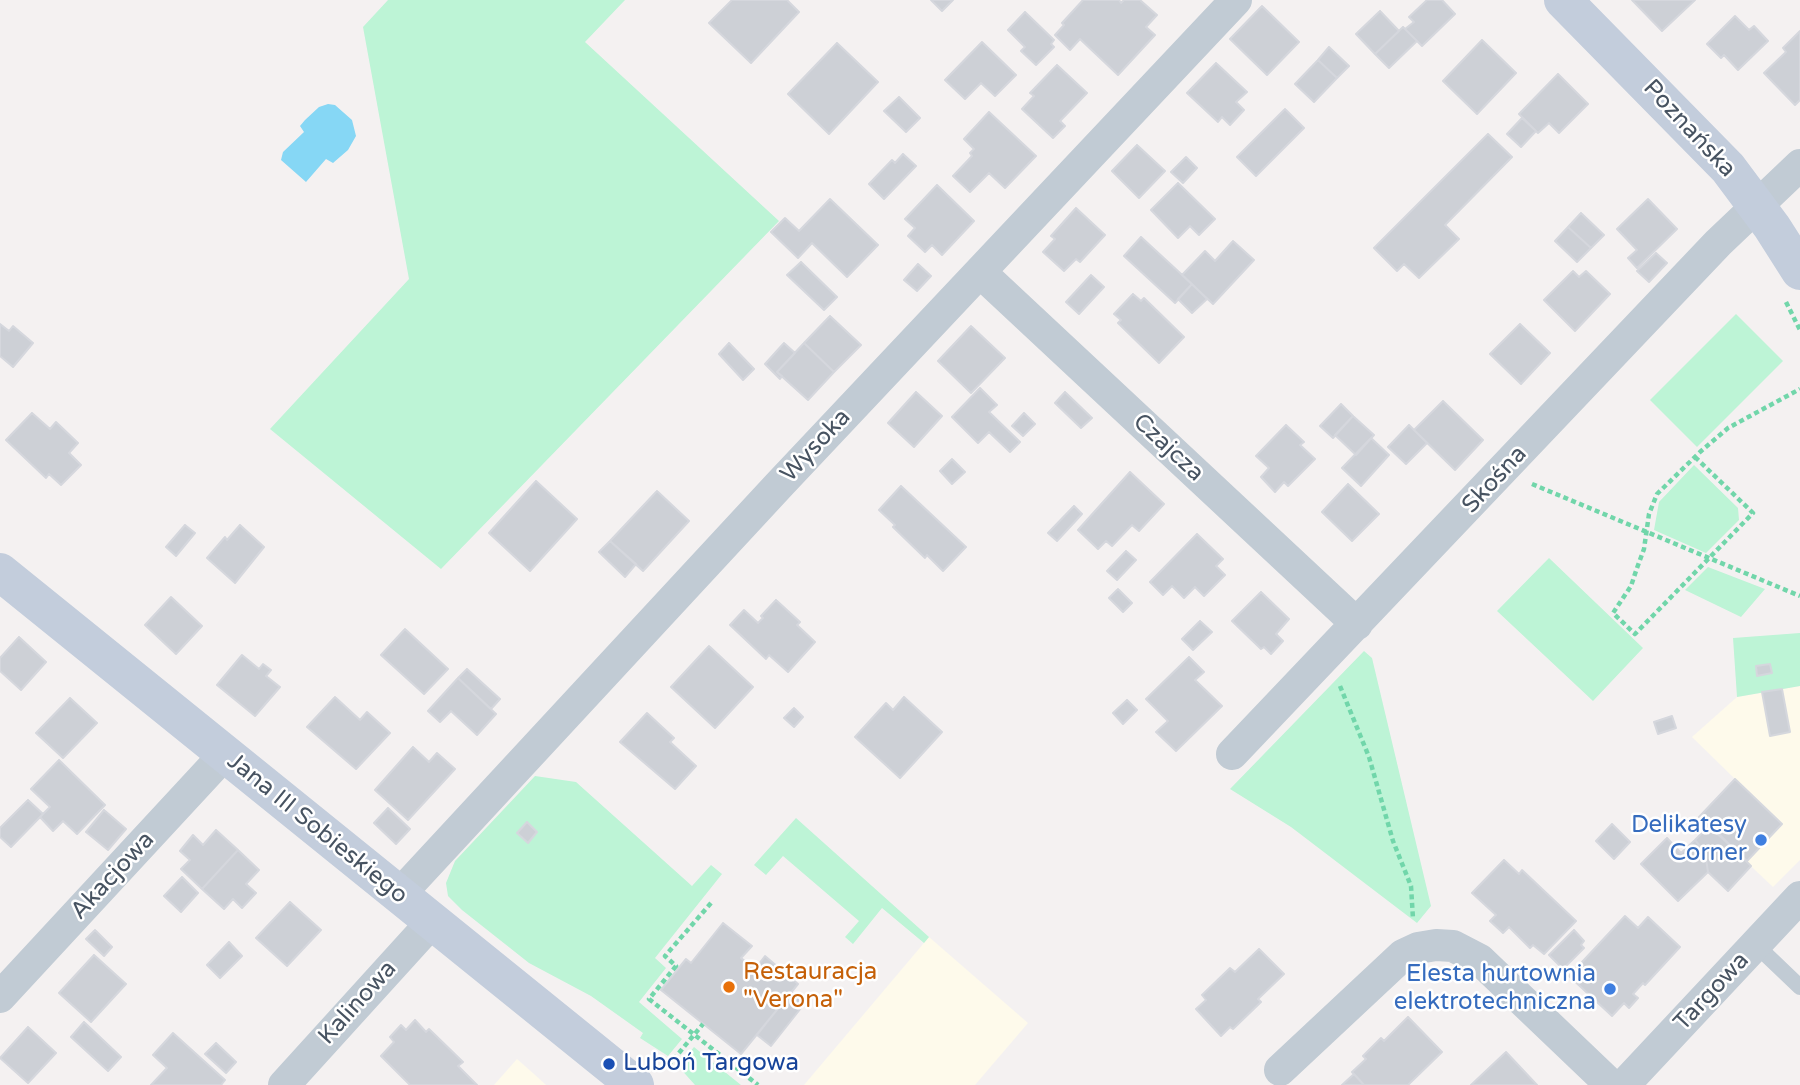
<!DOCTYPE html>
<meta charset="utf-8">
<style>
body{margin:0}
canvas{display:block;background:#f4f1f1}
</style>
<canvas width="1800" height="1085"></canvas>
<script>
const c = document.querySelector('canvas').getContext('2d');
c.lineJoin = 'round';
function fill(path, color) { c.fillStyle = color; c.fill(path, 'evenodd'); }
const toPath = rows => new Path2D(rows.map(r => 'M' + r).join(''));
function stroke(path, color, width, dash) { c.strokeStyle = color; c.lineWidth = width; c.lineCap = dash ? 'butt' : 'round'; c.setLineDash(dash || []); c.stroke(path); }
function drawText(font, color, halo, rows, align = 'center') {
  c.font = font + ' "Varela Round",sans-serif'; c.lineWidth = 5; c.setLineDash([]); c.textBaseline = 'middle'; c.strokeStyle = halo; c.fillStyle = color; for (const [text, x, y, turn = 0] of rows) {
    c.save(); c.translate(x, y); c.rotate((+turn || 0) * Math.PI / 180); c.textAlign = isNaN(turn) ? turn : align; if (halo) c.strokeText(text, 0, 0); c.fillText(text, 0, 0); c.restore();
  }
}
const commercial = toPath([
 [1800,686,1800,860,1773,887,1699,817,1735,779,1692,737,1737,697],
 [929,937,1028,1023,975,1085,804,1085],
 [517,1059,534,1074,546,1085,494,1085]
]);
const green = toPath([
 [388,0,625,0,585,42,779,221,441,569,270,429,409,279,363,27],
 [1736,314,1783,361,1697,447,1650,400],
 [1694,465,1738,508,1739,520,1706,553,1654,530,1659,502],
 [1549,558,1643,648,1593,701,1497,611],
 [1708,567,1765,589,1741,617,1685,590],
 [1800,633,1800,686,1737,697,1733,638],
 [1364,651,1372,658,1431,906,1417,923,1291,827,1230,789],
 [535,776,576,782,692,886,711,865,722,874,655,958,666,968,639,1002,682,1039,668,1056,640,1038,643,1033,591,996,529,963,462,910,448,896,446,883,455,861],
 [796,818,929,937,924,943,882,908,853,944,845,937,859,921,783,856,766,875,754,865],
 [694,1047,741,1085,695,1085,678,1066]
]);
const water = toPath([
 [328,104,335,105,352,120,356,136,348,150,333,163,326,159,306,182,281,160,283,152,304,132,300,126,305,120,319,107]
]);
const building = toPath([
 [732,0,787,0,799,12,751,63,709,23,732,0],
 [931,0,953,0,942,11,931,0],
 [1083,0,1119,0,1121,3,1124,0,1140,0,1157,15,1146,27,1155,35,1118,75,1080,39,1070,50,1055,35,1064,25,1062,23,1083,0],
 [1427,0,1442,0,1455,14,1422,46,1405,29,1414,22,1409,17,1427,0],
 [1632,0,1695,0,1662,31,1632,0],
 [1262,6,1299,42,1267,75,1230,39,1262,6],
 [1380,11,1399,31,1375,54,1356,34,1380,11],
 [1025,12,1054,40,1051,44,1054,47,1036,65,1021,51,1025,47,1008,30,1025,12],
 [1735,16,1749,30,1754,26,1768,41,1738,70,1724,55,1721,58,1707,44,1735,16],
 [1403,27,1417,41,1389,68,1375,54,1403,27],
 [1800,31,1800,100,1795,105,1764,73,1786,52,1783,48,1800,31],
 [1482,40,1516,73,1477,114,1443,81,1482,40],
 [982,42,1016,75,995,96,981,83,965,99,945,80,982,42],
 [837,43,878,82,829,134,788,94,837,43],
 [1329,47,1349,66,1337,78,1318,60,1329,47],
 [1318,60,1337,78,1314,102,1295,84,1318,60],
 [1216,63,1247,92,1236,102,1244,110,1230,125,1222,117,1218,122,1187,93,1216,63],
 [1057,65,1087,93,1060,121,1065,126,1053,138,1022,109,1034,96,1030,93,1057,65],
 [1558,74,1588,104,1559,133,1549,123,1538,133,1519,114,1558,74],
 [899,97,920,118,906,132,884,111,899,97],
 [1285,109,1304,128,1256,176,1237,157,1285,109],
 [989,112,1036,156,1005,188,989,173,970,192,953,176,972,156,970,153,974,149,964,139,989,112],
 [1522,118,1536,131,1521,147,1507,134,1522,118],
 [1488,134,1512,157,1445,225,1459,239,1419,278,1404,264,1397,271,1374,248,1488,134],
 [1137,145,1165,171,1139,198,1112,171,1137,145],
 [903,154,916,166,884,199,869,184,892,160,895,163,903,154],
 [1186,157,1197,168,1183,183,1171,172,1186,157],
 [1178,183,1215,219,1199,235,1190,226,1178,238,1151,210,1178,183],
 [937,185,974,221,942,255,932,245,925,252,908,236,915,228,905,219,937,185],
 [830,199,878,245,847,277,812,243,798,258,771,232,785,218,799,231,830,199],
 [1648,199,1677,229,1637,268,1628,258,1637,250,1617,229,1648,199],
 [1076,208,1105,235,1080,262,1076,259,1064,271,1043,252,1055,239,1051,236,1076,208],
 [1581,213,1604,235,1591,248,1568,227,1581,213],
 [1568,227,1591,248,1577,262,1555,241,1568,227],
 [1141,237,1192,284,1175,303,1124,256,1141,237],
 [1233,241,1254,260,1213,304,1182,275,1205,251,1215,261,1233,241],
 [1656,253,1667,263,1649,282,1637,271,1656,253],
 [801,262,837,297,824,310,787,275,801,262],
 [918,264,931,276,917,291,904,280,918,264],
 [1573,271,1579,277,1586,271,1610,294,1575,331,1544,300,1573,271],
 [1091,275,1104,287,1079,314,1066,302,1091,275],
 [1192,284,1207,299,1192,313,1178,299,1192,284],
 [1133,294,1141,301,1144,298,1184,337,1159,363,1118,323,1121,320,1114,314,1133,294],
 [830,316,861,345,834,372,804,343,830,316],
 [0,324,9,331,13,326,33,343,13,367,0,356,0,324],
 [1520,324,1550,353,1521,384,1490,354,1520,324],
 [971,326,1005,358,971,393,938,361,971,326],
 [729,343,754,369,743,380,719,354,729,343],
 [784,343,795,353,777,372,782,376,780,379,765,364,784,343],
 [804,343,834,372,808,400,777,372,804,343],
 [980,388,997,405,989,412,1020,442,1010,452,989,432,978,443,952,417,980,388],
 [916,392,942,416,914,447,888,423,916,392],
 [1065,392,1092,418,1081,428,1055,403,1065,392],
 [1443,401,1483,440,1455,470,1414,430,1443,401],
 [1341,404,1353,416,1333,438,1320,426,1341,404],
 [32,413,50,429,56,422,78,443,69,453,81,465,61,485,49,474,46,478,6,440,32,413],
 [1024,413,1035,424,1023,436,1012,426,1024,413],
 [1353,416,1374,435,1356,455,1335,435,1353,416],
 [1286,425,1304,442,1300,445,1315,459,1288,486,1284,482,1275,492,1261,477,1269,468,1256,456,1286,425],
 [1409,425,1427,443,1406,464,1388,447,1409,425],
 [1371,438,1389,455,1361,486,1342,468,1371,438],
 [952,459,965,472,952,484,940,471,952,459],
 [1130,472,1164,504,1139,531,1132,525,1112,546,1106,541,1098,549,1078,530,1130,472],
 [536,481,577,519,530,571,489,533,536,481],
 [1348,484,1379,514,1352,541,1322,512,1348,484],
 [901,486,966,547,943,571,927,555,925,558,893,527,895,525,879,510,901,486],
 [657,491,689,521,643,571,610,541,657,491],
 [1074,506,1082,514,1057,541,1048,533,1074,506],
 [185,525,195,533,176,556,166,547,185,525],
 [240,525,264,547,235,583,207,558,225,537,227,540,240,525],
 [1197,534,1223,559,1216,566,1225,575,1204,596,1195,587,1184,598,1172,586,1163,595,1150,582,1197,534],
 [610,541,636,564,625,577,599,552,610,541],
 [1126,551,1136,560,1117,580,1107,571,1126,551],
 [1118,589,1132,603,1123,612,1109,598,1118,589],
 [1261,592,1289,619,1276,634,1283,641,1271,654,1264,647,1261,649,1232,621,1261,592],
 [171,597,202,626,176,654,145,625,171,597],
 [776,600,800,622,797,625,815,642,788,672,769,655,766,659,730,625,744,610,758,623,763,618,761,616,776,600],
 [1200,621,1212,632,1193,650,1182,639,1200,621],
 [405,629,448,669,424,694,381,655,405,629],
 [19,637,46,662,21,690,0,671,0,658,19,637],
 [709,646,753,687,715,728,671,687,709,646],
 [242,655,259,669,263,664,271,670,266,676,280,687,255,716,217,685,242,655],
 [1189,657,1204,672,1195,680,1222,706,1176,751,1156,732,1168,721,1146,699,1189,657],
 [1770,664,1772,673,1757,676,1756,666,1770,664],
 [467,669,500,699,491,709,458,678,467,669],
 [458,678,496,714,477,735,451,711,440,722,428,711,458,678],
 [1782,689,1790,732,1770,736,1762,692,1782,689],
 [335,697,360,720,367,712,390,733,356,769,307,727,335,697],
 [904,697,942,732,900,778,855,737,886,703,893,710,904,697],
 [70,698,97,723,63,758,36,733,70,698],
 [1127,700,1137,710,1123,724,1113,713,1127,700],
 [794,708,803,717,794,727,784,718,794,708],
 [647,713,674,738,670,742,696,766,675,789,620,742,647,713],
 [1672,716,1676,728,1658,734,1654,722,1672,716],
 [413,747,429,762,437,753,455,769,408,820,375,790,413,747],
 [59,760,105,805,77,834,63,821,53,831,40,817,50,807,31,789,59,760],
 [1735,779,1782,824,1747,861,1699,817,1735,779],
 [28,800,43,814,11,847,0,837,0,828,28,800],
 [388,808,410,829,396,844,374,823,388,808],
 [104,810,126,829,108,850,86,832,104,810],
 [527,822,537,832,528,843,517,833,527,822],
 [1612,824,1630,842,1614,859,1596,841,1612,824],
 [1710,825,1751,866,1728,891,1708,872,1705,852,1695,840,1710,825],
 [216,830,238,850,202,889,181,869,190,860,180,851,193,835,203,845,216,830],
 [1667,838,1681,853,1695,840,1705,852,1708,872,1678,901,1641,864,1667,838],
 [238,850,259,870,246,884,256,893,242,908,233,899,224,909,202,889,238,850],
 [1504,860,1519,874,1522,870,1576,921,1544,954,1533,945,1530,948,1509,927,1503,933,1490,921,1496,915,1472,893,1504,860],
 [182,877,198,893,181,912,164,896,182,877],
 [290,902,321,930,287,966,256,938,290,902],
 [1625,916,1638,928,1648,917,1680,947,1645,985,1643,983,1633,994,1638,998,1629,1008,1624,1003,1612,1016,1569,976,1625,916],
 [723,923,752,946,741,958,755,969,765,956,798,984,741,1054,661,990,686,959,691,963,723,923],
 [95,930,112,947,104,956,86,939,95,930],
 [1574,930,1584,941,1581,945,1584,948,1563,969,1549,955,1574,930],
 [229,942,242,956,220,978,207,965,229,942],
 [1259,949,1284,974,1258,999,1261,1002,1233,1029,1230,1027,1221,1036,1196,1009,1206,1000,1202,995,1230,968,1235,972,1259,949],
 [94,955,126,984,91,1022,59,993,94,955],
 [791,992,805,1003,771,1046,757,1035,791,992],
 [1408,1017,1442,1052,1408,1085,1364,1085,1352,1072,1366,1059,1363,1056,1381,1038,1384,1041,1408,1017],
 [415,1020,426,1032,429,1029,463,1062,458,1066,477,1085,410,1085,381,1056,394,1042,390,1037,401,1025,406,1030,415,1020],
 [84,1022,121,1057,108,1071,71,1037,84,1022],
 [28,1027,56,1053,28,1083,0,1058,28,1027],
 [173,1033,225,1080,221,1085,151,1085,167,1068,153,1055,173,1033],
 [216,1043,236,1062,226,1073,205,1054,216,1043],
 [1506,1052,1537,1085,1471,1085,1506,1052],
 [1354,1074,1364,1085,1342,1085,1354,1074]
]);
const path = toPath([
 [1786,302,1800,330],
 [1695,457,1753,513,1635,634,1613,613,1631,586,1637,568,1644,549,1649,514,1657,494,1700,452,1728,428,1800,389],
 [1532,484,1800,596],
 [1340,686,1369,757,1393,841,1411,886,1413,919],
 [711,903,665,956,676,966,649,999,758,1085],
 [668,1066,703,1024]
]);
const lane = toPath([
 [1756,945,1800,987]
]);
const street = toPath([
 [980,272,1357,624],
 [1232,754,1718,243,1800,165],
 [399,895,779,485,1236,0],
 [0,997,225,754],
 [1280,1070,1403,955,1418,948,1436,945,1453,946,1480,960,1611,1085],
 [284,1085,432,922],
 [1624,1085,1800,897]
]);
const secondary = toPath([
 [1563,0,1728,168,1772,227,1800,271],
 [0,572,635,1085]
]);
const markers = [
 [1761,840,7,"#3f7fe0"],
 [729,987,7,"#e8710a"],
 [1610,989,7,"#3f7fe0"],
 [609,1064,7,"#1a4fb4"]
];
const streetNames = [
 ["Poznańska",1689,129,47],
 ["Wysoka",816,446,-47],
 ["Czajcza",1168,448,43],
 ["Skośna",1495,480,-47],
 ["Jana III Sobieskiego",317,829,39],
 ["Akacjowa",113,876,-47],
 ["Targowa",1712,992,-47],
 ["Kalinowa",358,1003,-48]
];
const shopNames = [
 ["Delikatesy",1747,826],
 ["Corner",1747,854],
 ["Elesta hurtownia",1596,975],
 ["elektrotechniczna",1596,1003]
];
const foodNames = [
 ["Restauracja",743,973],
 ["\"Verona\"",743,1001]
];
const transitNames = [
 ["Luboń Targowa",623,1064]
];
fill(commercial, '#fefaeb');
fill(green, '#bdf4d6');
fill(water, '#86d7f5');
fill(building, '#cdd0d6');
stroke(building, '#d5d7dd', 2);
stroke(path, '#71d6aa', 4.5, [5, 3.5]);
stroke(lane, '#c1cbd4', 16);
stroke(street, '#c1cbd4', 32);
stroke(secondary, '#c3cddc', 38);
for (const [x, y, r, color] of markers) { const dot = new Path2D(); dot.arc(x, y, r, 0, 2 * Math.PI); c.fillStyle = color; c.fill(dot); stroke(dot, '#fff', 2.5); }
drawText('24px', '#475361', '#fff', streetNames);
drawText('24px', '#366cbe', '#fff', shopNames, 'right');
drawText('24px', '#c56008', '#fff', foodNames, 'left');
drawText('24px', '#164399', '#fff', transitNames, 'left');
</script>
